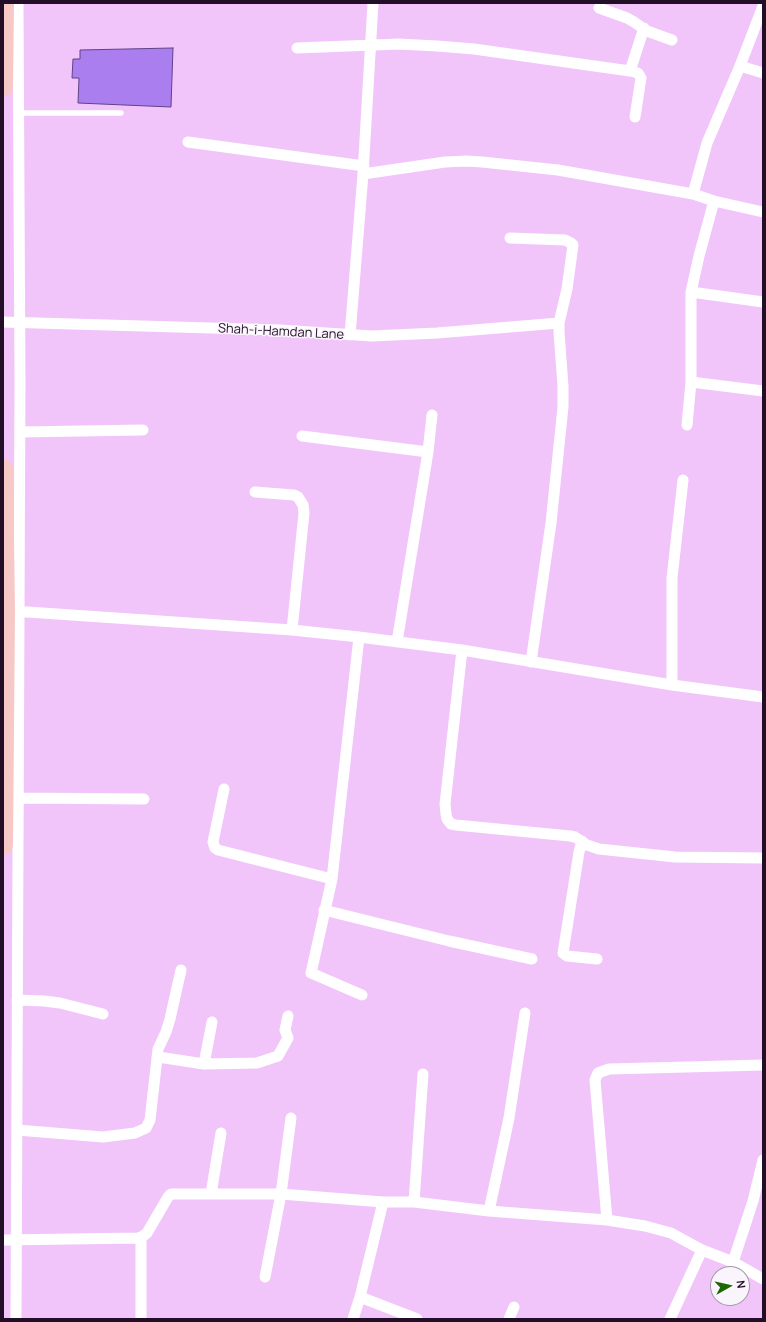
<!DOCTYPE html>
<style>
body{margin:0}
#map{position:relative;width:766px;height:1322px;overflow:hidden;background:#f1c4fa;font-family:Manrope,sans-serif}
canvas{display:block}
.frame{position:absolute;inset:0;border:4px solid #220e27;pointer-events:none}
.north{position:absolute;left:710px;top:1266px;width:40px;height:40px;box-sizing:border-box;background:#faf5fc;border:1px solid #a499a7;border-radius:50%;rotate:82deg;font-size:11px;font-weight:700;line-height:16px;text-align:center;color:#220e27}
.north::after{content:'';display:block;margin:auto;width:14px;height:18px;background:#1c6805;clip-path:polygon(50% 0,100% 100%,50% 72%,0 100%)}
</style>
<div id="map">
<canvas width="766" height="1322"></canvas>
<div class="frame"></div>
<div class="north">N</div>
</div>
<script>
const c = document.querySelector('canvas').getContext('2d');
c.lineJoin = 'round';
function fill(path, color) { c.fillStyle = color; c.fill(path, 'evenodd'); }
const toPath = rows => new Path2D(rows.map(r => 'M' + r).join(''));
function stroke(path, color, width, dash) { c.strokeStyle = color; c.lineWidth = width; c.lineCap = dash ? 'butt' : 'round'; c.setLineDash(dash || []); c.stroke(path); }
function drawText(font, color, halo, rows, align = 'center') {
  c.font = font + ' Manrope,sans-serif'; c.lineWidth = 3; c.setLineDash([]); c.textBaseline = 'middle'; c.strokeStyle = halo; c.fillStyle = color; for (const [text, x, y, turn = 0] of rows) {
    c.save(); c.translate(x, y); c.rotate((+turn || 0) * Math.PI / 180); c.textAlign = isNaN(turn) ? turn : align; if (halo) c.strokeText(text, 0, 0); c.fillText(text, 0, 0); c.restore();
  }
}
const building = toPath([
 [173,48,171,107,78,103,79,78,72,78,73,59,80,59,80,50,173,48]
]);
const lane = toPath([
 [18,113,121,113]
]);
const street = toPath([
 [599,8,627,18,634,22,647,31,672,40],
 [297,48,399,44,437,46,474,49,630,71,638,73,641,78,635,117],
 [740,66,763,73],
 [630,71,644,28],
 [188,142,364,166],
 [363,174,445,162,466,161,482,162,558,170,693,194,714,201,763,212],
 [693,194,707,143,740,66,763,6],
 [510,238,565,240,571,243,573,245,567,289,559,323,559,332,563,386,563,407,551,523,531,662],
 [691,292,763,302],
 [3,322,280,330,372,336,437,333,559,323],
 [350,335,363,174,373,3],
 [691,382,763,391],
 [687,425,691,382,691,292,699,256,714,201],
 [20,432,143,430],
 [302,436,428,452],
 [255,492,294,495,298,497,303,505,304,513,292,630],
 [13,611,292,630,359,637,462,650,672,685,763,697],
 [359,637,332,879,311,973,362,995],
 [397,642,428,452,432,415],
 [462,650,445,804,446,814,447,819,451,824,456,825,570,836,575,837,587,845,599,849,675,857,763,858],
 [672,685,672,578,683,480],
 [224,789,213,842,215,848,218,850,332,879],
 [18,798,144,799],
 [582,841,579,852,563,953,567,956,597,959],
 [324,910,449,941,532,959],
 [17,1000,44,1001,60,1003,103,1014],
 [158,1057,204,1064,257,1063,278,1056,288,1038,285,1030,288,1016],
 [204,1064,212,1022],
 [17,1130,103,1137,135,1133,146,1128,150,1120,158,1049,166,1032,170,1019,181,970],
 [211,1194,221,1133],
 [414,1202,423,1074],
 [489,1211,509,1118,525,1013],
 [607,1220,595,1080,598,1073,609,1069,763,1065],
 [141,1238,141,1319],
 [3,1240,138,1238,143,1236,147,1233,168,1197,171,1194,281,1194,383,1202,414,1202,489,1211,607,1220,645,1226,671,1233,702,1250,733,1262,763,1279],
 [733,1262,753,1201,763,1160],
 [265,1277,281,1194,291,1118],
 [360,1297,417,1319],
 [16,1319,20,382,18,3],
 [353,1319,360,1297,383,1202],
 [509,1319,514,1307],
 [670,1319,702,1250]
]);
const highway = toPath([
 [3,87,4,3],
 [3,469,5,611,3,845]
]);
const streetNames = [
 ["Shah-i-Hamdan Lane",281,332,3]
];
fill(building, '#ab7ef0');
stroke(building, '#5e4387', 1);
stroke(lane, '#fff', 5.5);
stroke(street, '#fff', 11);
stroke(highway, '#f6c9c7', 20);
drawText('13px', '#220e27', '#faf5fc', streetNames);
</script>
